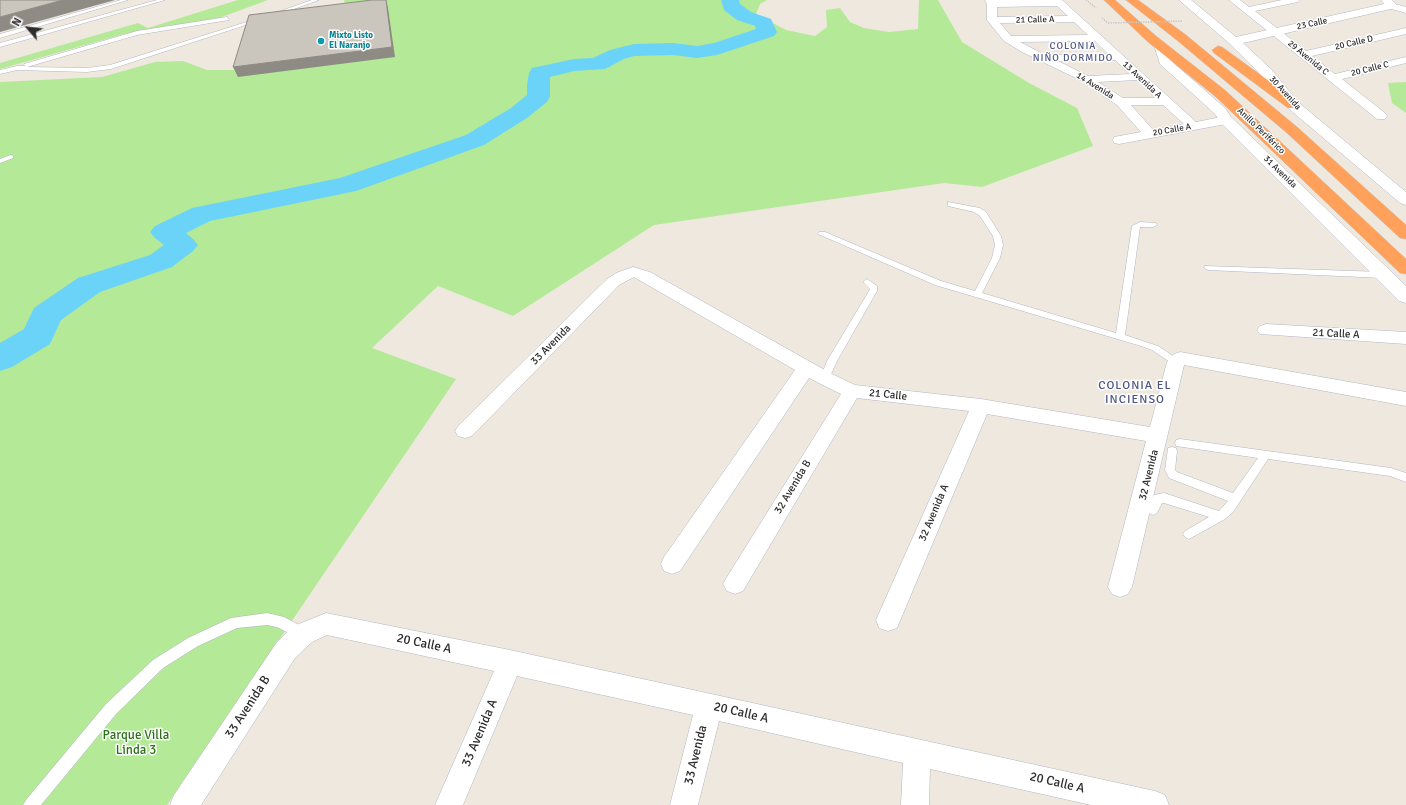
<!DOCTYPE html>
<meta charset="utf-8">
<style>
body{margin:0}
#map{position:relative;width:1406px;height:805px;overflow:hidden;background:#efe8df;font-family:Signika,sans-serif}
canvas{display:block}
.north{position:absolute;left:8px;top:8px;width:40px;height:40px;-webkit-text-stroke:3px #fff;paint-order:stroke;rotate:298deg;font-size:11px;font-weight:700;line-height:16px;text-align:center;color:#2d2d2d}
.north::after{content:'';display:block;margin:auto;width:14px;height:18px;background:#2d2d2d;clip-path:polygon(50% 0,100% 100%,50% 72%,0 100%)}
</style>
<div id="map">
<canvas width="1406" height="805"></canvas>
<div class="north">N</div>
</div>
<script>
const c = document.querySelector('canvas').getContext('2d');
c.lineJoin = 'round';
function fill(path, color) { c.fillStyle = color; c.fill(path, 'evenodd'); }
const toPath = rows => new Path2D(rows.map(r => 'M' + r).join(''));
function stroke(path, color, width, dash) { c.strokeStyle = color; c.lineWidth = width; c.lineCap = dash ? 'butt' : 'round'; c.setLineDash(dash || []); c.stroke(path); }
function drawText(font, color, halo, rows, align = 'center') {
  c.font = font + ' Signika,sans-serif'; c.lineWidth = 3; c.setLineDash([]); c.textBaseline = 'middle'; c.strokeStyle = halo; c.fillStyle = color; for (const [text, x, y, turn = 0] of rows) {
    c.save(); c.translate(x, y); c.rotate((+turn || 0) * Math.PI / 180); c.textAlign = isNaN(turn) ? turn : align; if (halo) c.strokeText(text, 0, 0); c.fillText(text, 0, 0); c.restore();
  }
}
const green = toPath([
 [238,0,268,0,219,18,124,34,0,69,0,63,138,23,148,28],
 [344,0,767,0,760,4,756,14,786,30,815,36,827,27,826,10,840,8,850,22,864,28,889,32,918,29,919,0,938,0,962,42,1029,83,1077,108,1093,146,982,187,944,183,654,225,513,316,438,286,372,348,456,379,167,805,0,805,0,82,102,77,155,62,183,61,207,70,247,70,346,10],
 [1406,82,1406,113,1392,103,1388,83]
]);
const river = toPath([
 [721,0,739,0,740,4,751,12,771,19,777,32,774,36,717,55,697,58,673,55,634,56,624,59,605,69,574,71,550,77,550,97,547,102,527,118,484,145,356,191,210,221,186,233,193,239,198,245,193,251,172,267,100,292,61,320,50,344,12,367,0,371,0,343,24,329,34,308,78,278,150,255,164,245,155,238,150,232,155,226,192,208,340,178,466,135,511,108,527,95,527,85,529,73,532,68,574,59,593,58,610,50,634,44,673,43,697,46,714,43,756,29,755,26,737,20,724,10,721,0]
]);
const path = toPath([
 [1086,0,1096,8],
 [1102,18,1108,23]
]);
const lane = toPath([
 [121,0,128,0,0,38,0,34,121,0],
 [157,0,165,0,0,47,0,43,157,0],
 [312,0,319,0,277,15,272,14,312,0],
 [227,17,229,20,137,35,27,67,87,68,110,65,256,19,261,20,111,69,87,72,17,70,0,74,0,70,17,66,25,66,24,64,137,31,227,17],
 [11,155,13,156,13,158,0,163,0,159,11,155],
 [948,202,980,208,986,212,1001,236,1003,245,1000,258,982,293,1116,333,1132,226,1140,222,1156,223,1157,225,1153,227,1140,227,1125,335,1158,346,1179,360,1181,362,1179,364,1173,364,1152,350,1141,346,935,285,818,234,819,232,825,232,941,281,975,291,992,258,995,245,993,236,980,216,974,212,948,206,948,202],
 [1205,266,1383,272,1387,275,1383,278,1208,270,1204,268,1205,266],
 [867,279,877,286,877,291,837,361,828,381,822,381,820,379,827,361,869,291,870,289,863,282,867,279],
 [1180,439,1391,468,1406,473,1406,482,1390,476,1268,459,1233,512,1225,519,1189,539,1185,537,1183,534,1185,531,1209,517,1164,503,1162,503,1157,513,1153,515,1149,513,1147,510,1154,495,1164,493,1219,511,1228,501,1169,478,1165,470,1168,448,1172,447,1176,448,1177,451,1175,470,1177,472,1233,493,1258,458,1176,446,1175,443,1176,440,1180,439],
 [267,613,284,617,308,630,309,634,308,638,303,640,277,627,267,625,237,628,198,646,163,668,116,714,41,805,23,805,26,800,106,704,153,660,188,638,231,618,267,613]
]);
const street = toPath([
 [985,0,1062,0,1196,122,1226,116,1232,120,1226,124,1119,144,1114,143,1113,140,1114,137,1141,132,1117,105,1082,81,1022,52,1004,41,987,20,987,4,985,0],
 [1057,6,1068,16,997,17,997,7,1057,6],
 [1074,22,1088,35,1011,36,1000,23,1074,22],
 [1095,41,1108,54,1045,55,1020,42,1095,41],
 [1115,60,1130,74,1088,76,1058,61,1115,60],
 [1137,80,1155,98,1123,98,1098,82,1137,80],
 [1131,105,1163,105,1184,124,1153,130,1131,105],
 [1229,0,1240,0,1249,7,1282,0,1300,0,1298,2,1255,11,1306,51,1406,28,1406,34,1312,56,1335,74,1406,57,1406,63,1342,79,1385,113,1387,116,1385,119,1377,119,1229,0],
 [1391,3,1406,7,1406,13,1388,8,1386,6,1391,3],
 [633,267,650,272,832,374,855,385,981,399,1150,427,1167,362,1174,354,1180,352,1406,392,1406,406,1184,365,1132,587,1128,594,1120,597,1112,594,1108,587,1146,441,987,414,897,628,888,631,879,628,876,620,969,411,857,398,743,591,735,594,727,591,723,584,727,577,841,394,809,378,680,571,672,574,664,571,661,564,664,557,795,370,634,277,619,285,472,436,465,438,458,436,455,431,458,426,607,279,616,273,633,267],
 [1266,324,1406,332,1406,344,1260,334,1257,330,1260,326,1266,324],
 [326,613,510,650,1155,791,1165,795,1169,805,1091,805,930,769,929,805,901,805,903,763,719,721,698,805,670,805,693,715,517,676,463,805,435,805,494,671,327,635,312,642,295,658,201,805,170,805,174,795,277,642,294,626,326,613]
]);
const secondary = toPath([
 [1179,0,1191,0,1236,37,1384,4,1381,0,1392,0,1397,6,1395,8,1243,43,1271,69,1298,102,1406,192,1406,205,1400,203,1288,108,1261,75,1230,44,1179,0],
 [1160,41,1166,45,1170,60,1225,108,1231,117,1406,286,1406,303,1399,301,1221,123,1215,114,1160,64,1154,45,1160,41]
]);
const highway = toPath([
 [1104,0,1115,0,1156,36,1226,91,1406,259,1406,274,1400,273,1216,97,1148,42,1104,0],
 [1126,0,1138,0,1186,35,1297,127,1406,225,1406,239,1400,238,1287,133,1178,41,1126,0],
 [1218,46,1222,47,1298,102,1300,105,1298,108,1288,108,1214,53,1212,50,1218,46]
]);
const pathBridge = toPath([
 [1108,23,1183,21]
]);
const shadedWall = toPath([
 [63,0,115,0,0,32,0,17],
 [386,0,388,8,395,57,238,77,233,67]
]);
const building = toPath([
 [0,0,63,0,0,17,0,0],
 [372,0,386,0,392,47,233,67,249,15,372,0]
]);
const markers = [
 [321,41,4,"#0f9aa8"]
];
const farStreetnames = [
 ["21 Calle A",1035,20,-1],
 ["23 Calle",1312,24,-12],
 ["20 Calle D",1354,43,-13],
 ["29 Avenida C",1308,58,39],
 ["20 Calle C",1370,69,-14],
 ["13 Avenida A",1142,80,43],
 ["14 Avenida",1095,86,32],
 ["30 Avenida",1285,93,48],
 ["20 Calle A",1172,130,-10],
 ["Anillo Periférico",1261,131,44],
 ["31 Avenida",1280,172,44]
];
const farCulturenames = [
 ["Mixto Listo",329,36],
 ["El Naranjo",329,46]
];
const farNeighbourhoodnames = [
 ["COLONIA",1073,46],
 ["NIÑO DORMIDO",1073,58]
];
const streetNames = [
 ["21 Calle A",1336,334,3],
 ["33 Avenida",551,345,-45],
 ["21 Calle",888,395,6],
 ["32 Avenida",1149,475,-76],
 ["32 Avenida B",793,487,-59],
 ["32 Avenida A",934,513,-67]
];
const neighbourhoodNames = [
 ["COLONIA EL",1135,386],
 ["INCIENSO",1135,400]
];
const nearStreetnames = [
 ["20 Calle A",424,644,12],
 ["33 Avenida B",248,707,-57],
 ["20 Calle A",741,713,13],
 ["33 Avenida A",480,733,-67],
 ["33 Avenida",696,755,-76],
 ["20 Calle A",1057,783,13]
];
const nearParknames = [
 ["Parque Villa",136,736],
 ["Linda 3",136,751]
];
fill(green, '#b4e998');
fill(river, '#6bd3f8');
stroke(lane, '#b3b5c1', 1);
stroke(street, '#b3b5c1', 1);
stroke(secondary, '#b3b5c1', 1);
stroke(highway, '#c8c8c8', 1);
stroke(path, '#c8c8c8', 1.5, [1.5, 1]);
fill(lane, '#fff');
fill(street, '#fff');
fill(secondary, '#fff');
fill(highway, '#ffa15a');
stroke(pathBridge, '#c8c8c8', 1.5, [1.5, 1]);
fill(shadedWall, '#8e8b84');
fill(building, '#cbc6bd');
stroke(building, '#8e8b84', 1);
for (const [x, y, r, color] of markers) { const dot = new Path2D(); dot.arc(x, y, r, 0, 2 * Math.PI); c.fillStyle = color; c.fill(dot); stroke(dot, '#fff', 1.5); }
drawText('9px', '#2d2d2d', '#fff', farStreetnames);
drawText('bold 9px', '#0d838f', '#fff', farCulturenames, 'left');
c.letterSpacing = '1px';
drawText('10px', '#495382', '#fff', farNeighbourhoodnames);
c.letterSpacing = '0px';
drawText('11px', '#2d2d2d', '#fff', streetNames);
c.letterSpacing = '1px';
drawText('12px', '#495382', '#fff', neighbourhoodNames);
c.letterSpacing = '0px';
drawText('13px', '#2d2d2d', '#fff', nearStreetnames);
drawText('13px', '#297215', '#fff', nearParknames);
</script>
